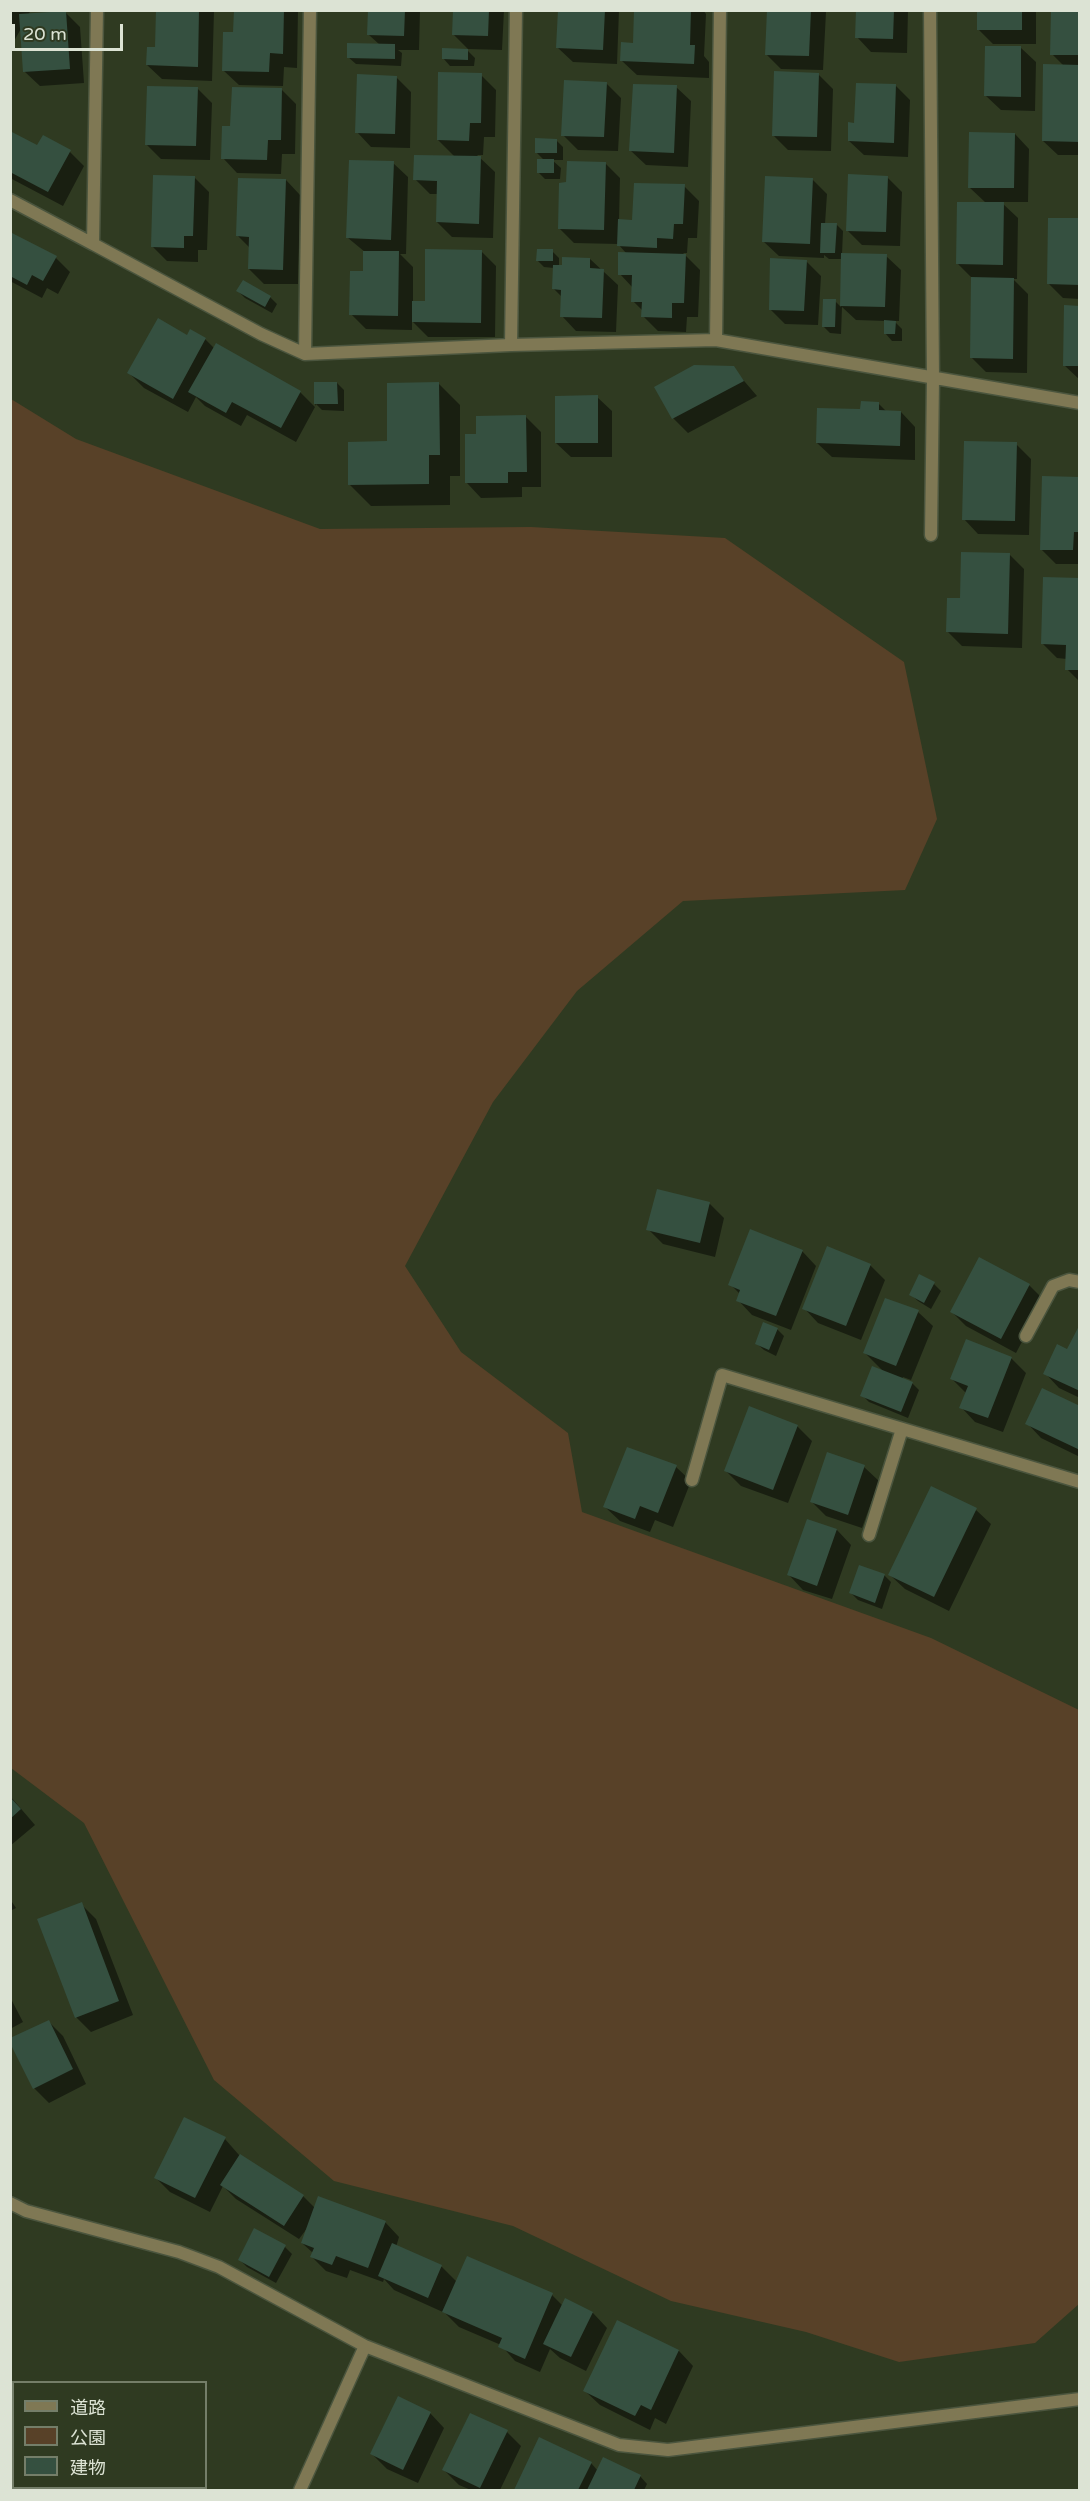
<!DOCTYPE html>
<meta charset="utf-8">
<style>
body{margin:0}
#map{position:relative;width:1090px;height:2501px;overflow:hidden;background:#2f3a21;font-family:"Varela Round","Noto Sans JP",sans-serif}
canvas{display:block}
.frame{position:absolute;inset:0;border:12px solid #dce3d4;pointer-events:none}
.legend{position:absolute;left:12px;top:2381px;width:195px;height:108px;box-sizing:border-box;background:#2f3a21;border:2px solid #747e69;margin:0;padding:8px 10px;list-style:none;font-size:18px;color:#dce3d4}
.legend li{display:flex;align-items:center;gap:12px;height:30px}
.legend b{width:30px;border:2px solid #747e69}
.scale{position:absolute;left:12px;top:24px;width:111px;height:27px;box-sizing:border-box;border:3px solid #dce3d4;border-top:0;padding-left:8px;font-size:18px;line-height:21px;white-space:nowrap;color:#dce3d4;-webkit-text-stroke:4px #2f3a21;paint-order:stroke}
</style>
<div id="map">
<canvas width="1090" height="2501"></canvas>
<div class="frame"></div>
<ul class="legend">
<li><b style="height:8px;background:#7f7854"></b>道路</li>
<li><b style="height:16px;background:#584128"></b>公園</li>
<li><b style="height:16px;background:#355040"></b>建物</li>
</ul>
<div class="scale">20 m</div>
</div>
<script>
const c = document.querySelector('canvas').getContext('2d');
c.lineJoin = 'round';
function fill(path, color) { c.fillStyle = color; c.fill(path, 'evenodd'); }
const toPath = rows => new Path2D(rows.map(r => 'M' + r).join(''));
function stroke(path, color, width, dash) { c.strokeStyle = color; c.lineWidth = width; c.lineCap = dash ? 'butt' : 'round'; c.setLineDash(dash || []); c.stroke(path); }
const green = toPath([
 [11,399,76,439,320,529,531,527,725,538,904,662,937,819,905,890,683,901,577,991,493,1102,405,1266,461,1352,568,1433,582,1512,931,1638,1079,1710,1079,2304,1035,2343,899,2362,806,2332,671,2301,513,2226,334,2181,214,2080,84,1823,11,1768]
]);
const shadow = toPath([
 [10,10,31,10,28,15,66,13,80,27,84,83,40,86,25,72,22,27,10,48],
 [157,10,214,11,212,81,162,79,147,65,157,48],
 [235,10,298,10,297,68,284,67,283,86,239,85,224,71,235,33],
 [370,10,420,10,419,50,398,50,402,53,401,66,356,64,348,57,380,45,369,35],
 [454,10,504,10,502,50,468,49,454,35],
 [560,10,619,10,617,64,573,62,558,48],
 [636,10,703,10,706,14,704,56,709,62,709,78,637,75,622,61,634,45],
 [768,10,826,12,823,70,781,69,766,54],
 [857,10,908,10,907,53,871,52,857,37],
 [978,10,1036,10,1036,44,993,44,978,29],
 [1080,10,1080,155,1058,155,1043,141,1064,66,1052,54],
 [1021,48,1036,62,1035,111,1001,110,986,96],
 [468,51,475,58,474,66,450,66,443,58],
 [818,74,833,89,831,151,788,150,773,135],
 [481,75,496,90,495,137,484,137,483,155,477,155,495,172,493,238,452,237,437,222,438,194,430,194,415,179,455,157,438,140],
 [396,77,411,92,410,148,371,147,357,132],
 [606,83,621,98,618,151,578,150,563,135],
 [896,86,910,100,908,157,864,155,849,141,856,124],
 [676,87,691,101,688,167,646,165,631,151],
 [197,88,212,103,210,160,161,159,147,145],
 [282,90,296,104,295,154,282,154,281,174,237,173,223,158,232,127],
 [10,133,38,147,70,152,84,166,63,206,10,178],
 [1015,134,1029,149,1028,202,1001,202,1018,218,1017,279,1013,279,1028,294,1027,373,986,372,971,357,972,278,958,264,986,203,969,187],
 [556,140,563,147,563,160,552,160,561,168,560,179,545,179,538,172,545,161,536,152],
 [393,163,408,177,406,254,400,254,413,267,413,303,426,303,481,251,496,266,495,337,428,337,412,321,412,330,366,329,351,314,364,273,365,252,348,238],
 [606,164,620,178,619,221,633,221,684,186,699,201,697,238,688,238,687,253,683,253,700,270,698,317,687,317,686,332,658,331,643,316,643,311,633,301,633,288,620,274,626,253,618,244,574,243,559,228,568,184],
 [887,177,902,192,900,246,862,245,847,230],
 [195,178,209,192,207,250,198,250,198,262,167,261,153,247],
 [812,179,827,194,825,224,836,224,843,231,842,254,886,256,901,270,899,321,894,321,902,329,902,341,892,341,885,333,886,321,856,320,842,307,841,334,830,333,823,326,835,301,841,307,843,259,829,259,824,255,824,258,779,256,764,242],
 [286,180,300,195,298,284,264,284,249,269,250,248,238,236],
 [1080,220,1080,299,1063,298,1049,284],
 [10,233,56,258,70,272,58,294,47,288,42,298,10,281],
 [552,251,559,258,559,267,590,259,618,285,616,332,576,331,562,316,563,298,554,289,554,268,544,267,537,260],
 [806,261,821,276,818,325,785,324,770,309],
 [238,291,270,297,277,304,272,313,245,298],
 [1080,307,1080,380,1064,365],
 [191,331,205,339,214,348,300,392,315,407,296,442,247,415,241,426,205,406,196,397,188,412,144,388,129,373,188,337],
 [733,368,757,396,688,433,673,418],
 [315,383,337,383,344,390,344,411,322,410,316,404,315,406],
 [439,384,460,405,460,476,450,476,450,505,371,506,349,484,388,443],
 [597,397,612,411,612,457,571,457,556,443],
 [878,403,887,412,901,412,915,427,915,460,832,457,817,443,862,411],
 [526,417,541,432,541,487,522,487,522,497,481,498,467,483,478,436],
 [1016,444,1031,459,1029,535,978,534,964,519],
 [1080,479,1080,564,1056,564,1041,549],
 [1009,554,1024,569,1022,648,962,646,948,632,961,600],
 [1080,580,1080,682,1067,669,1067,659,1057,658,1043,644],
 [710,1204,724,1218,715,1257,663,1244,648,1229],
 [802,1251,816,1266,791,1330,752,1315,738,1300,740,1294,730,1284],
 [870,1265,885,1280,861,1340,818,1323,804,1308],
 [934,1284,941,1291,931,1309,918,1301,910,1294],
 [1029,1285,1044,1300,1016,1353,966,1326,952,1312],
 [918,1312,933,1326,911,1380,903,1377,902,1379,912,1383,919,1390,908,1418,869,1402,862,1395,884,1372,865,1353],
 [1080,1327,1080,1398,1059,1388,1045,1373,1068,1351],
 [777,1329,784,1336,776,1356,764,1350,756,1343],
 [1011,1358,1026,1373,1003,1432,975,1422,961,1407,966,1393,952,1379],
 [1080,1408,1080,1457,1041,1438,1027,1423],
 [797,1426,812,1441,788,1503,741,1486,726,1471],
 [676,1467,691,1481,673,1527,655,1520,650,1532,620,1521,605,1507],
 [864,1467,879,1481,862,1528,826,1516,811,1501],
 [976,1510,991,1524,949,1611,905,1589,890,1575],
 [808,1521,837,1530,851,1545,832,1599,803,1590,789,1575],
 [884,1575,891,1582,882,1609,858,1600,851,1593],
 [10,1796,35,1825,10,1846],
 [10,1899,16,1908,10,1911],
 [81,1904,96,1919,133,2015,91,2032,76,2017],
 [10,1997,23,2022,10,2029],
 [48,2021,63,2036,86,2084,49,2103,34,2088],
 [225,2139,239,2155,303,2196,315,2208,385,2222,399,2237,396,2247,442,2267,457,2282,468,2258,552,2295,563,2306,566,2300,593,2313,607,2328,586,2371,560,2358,550,2349,540,2372,515,2361,501,2345,459,2327,445,2313,394,2290,384,2279,383,2282,350,2270,347,2278,326,2271,312,2257,313,2253,302,2243,308,2227,299,2239,236,2199,223,2186,210,2212,170,2192,155,2177],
 [255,2230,285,2247,292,2254,276,2283,247,2267,240,2260],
 [617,2322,679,2351,693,2366,666,2424,655,2418,650,2430,600,2405,585,2391],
 [430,2413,444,2428,418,2483,387,2469,372,2454],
 [507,2432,521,2446,500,2490,471,2490,459,2485,444,2470],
 [540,2439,591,2463,598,2471,640,2476,647,2484,644,2490,516,2490],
 [10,2443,14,2488,78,2488,81,2490,10,2490]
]);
const building = toPath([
 [156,10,199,10,198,67,146,65,147,47,155,47],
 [234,10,284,10,283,54,270,53,269,72,222,71,223,32,233,32],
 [368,10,405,10,404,36,367,35],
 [453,10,489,10,488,36,452,35],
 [558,10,605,10,603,50,556,48],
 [634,10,691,10,690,45,695,45,694,64,620,61,621,42,633,43],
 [767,10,811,10,809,56,765,55],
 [856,10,894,10,893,39,855,38],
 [977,10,1022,10,1022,30,977,30],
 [1051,10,1080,10,1080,55,1050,55],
 [66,11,70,69,23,72,19,14],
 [347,43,395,44,395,59,347,58],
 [985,46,1021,46,1021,97,984,96],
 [442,48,468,49,468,60,442,59],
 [1043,64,1080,65,1080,142,1042,141],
 [774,71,819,73,817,137,772,136],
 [438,72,482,73,481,123,470,123,469,141,437,140],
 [357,74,397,76,395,134,355,133],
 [564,80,607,82,604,137,561,136],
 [856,83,896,84,894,143,848,141,848,122,854,123],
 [633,84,677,85,674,153,629,151],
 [147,86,198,87,196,146,145,145],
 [232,87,282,88,281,140,268,140,267,160,221,159,222,126,230,126],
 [10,131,37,145,43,135,71,150,48,192,10,172],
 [969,132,1015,133,1014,188,968,188],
 [535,138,557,139,557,153,535,153],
 [414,155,481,156,479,224,436,222,437,181,413,180],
 [537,159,554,159,554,173,537,173],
 [349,160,394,161,391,240,346,238],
 [567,161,606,162,604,230,558,229,559,183,566,182],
 [848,174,888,176,886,232,846,231],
 [153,175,195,176,193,236,184,236,184,248,151,247],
 [765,176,813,178,810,244,762,242],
 [238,178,286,179,283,270,248,269,249,237,236,236],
 [634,183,685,184,683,224,674,224,673,239,657,238,657,248,617,246,618,219,632,220],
 [957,202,1004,202,1003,265,956,264],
 [1048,218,1080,218,1080,285,1047,284],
 [821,223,837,223,835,253,820,253],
 [10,232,57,256,43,281,32,275,27,285,10,276],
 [425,249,482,250,481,323,412,322,412,301,425,301],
 [537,249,553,249,553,261,536,261],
 [363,251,399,251,398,316,349,315,350,271,363,271],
 [618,252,686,254,684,303,672,303,672,318,641,317,642,302,631,302,632,275,618,275],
 [841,253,887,254,885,307,840,306],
 [562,257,590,258,590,268,604,269,602,318,560,317,561,290,552,289,553,265,562,265],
 [770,258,807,260,804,311,769,310],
 [971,277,1014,278,1013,359,970,358],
 [243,280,271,296,265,307,236,291],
 [823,299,836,299,835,327,822,327],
 [1064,305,1080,306,1080,366,1063,366],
 [158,318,187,335,190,329,206,338,173,399,127,373],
 [884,320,896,321,895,334,884,334],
 [216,343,301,391,281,428,232,402,226,413,188,392],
 [694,365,734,366,744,381,672,419,654,387],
 [314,382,337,382,338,404,314,404],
 [439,382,440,455,429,455,429,484,348,485,348,442,387,441,387,383],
 [598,395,598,443,555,443,555,396],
 [861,401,879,402,879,410,901,411,900,446,816,443,817,408,860,409],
 [526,415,527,472,508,472,508,483,465,483,465,434,476,434,476,416],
 [964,441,1017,442,1015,521,962,520],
 [1042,476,1080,477,1080,532,1074,532,1073,550,1040,550],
 [961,552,1010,553,1008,634,946,632,947,598,960,598],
 [1043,577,1080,578,1080,670,1065,670,1066,645,1041,644],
 [657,1189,710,1202,700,1243,646,1230],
 [750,1229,803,1250,776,1316,736,1301,740,1290,728,1285],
 [827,1246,871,1264,846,1326,802,1309],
 [979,1257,1030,1284,1001,1339,950,1312],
 [919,1274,935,1282,924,1303,909,1295],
 [885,1298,919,1310,896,1366,863,1353],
 [763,1322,778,1328,769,1350,755,1344],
 [1080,1324,1080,1391,1043,1374,1057,1344,1067,1349],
 [966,1339,1012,1357,988,1418,959,1408,968,1386,950,1379],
 [872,1366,913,1382,901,1412,860,1396],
 [1042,1388,1080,1406,1080,1450,1025,1424],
 [749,1406,798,1425,773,1490,724,1471],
 [627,1447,677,1465,658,1513,640,1506,635,1519,603,1507],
 [827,1452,865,1465,848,1515,810,1502],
 [931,1486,977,1508,934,1597,888,1575],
 [807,1519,837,1529,817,1586,787,1575],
 [859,1565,885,1574,875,1603,849,1593],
 [10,1797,21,1809,10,1819],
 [82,1902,119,2001,75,2018,37,1919],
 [49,2020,73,2069,33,2089,10,2043,10,2038],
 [184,2117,226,2137,195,2198,154,2178],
 [240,2154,304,2195,284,2226,220,2185],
 [318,2196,386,2221,368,2268,336,2256,332,2265,310,2257,314,2248,301,2243],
 [254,2228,286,2245,269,2277,238,2260],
 [392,2243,442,2265,428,2298,378,2276],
 [467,2256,553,2293,525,2359,498,2347,502,2338,442,2312],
 [565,2298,593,2312,571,2357,543,2344],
 [617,2320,679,2350,651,2410,641,2405,635,2416,583,2391],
 [398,2396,431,2412,403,2470,370,2454],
 [470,2413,508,2430,480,2488,442,2470],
 [539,2437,592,2462,578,2490,514,2490],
 [10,2442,14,2443,14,2488,55,2488,54,2490,10,2490],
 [603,2457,641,2475,634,2490,587,2490]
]);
const street = toPath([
 [97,10,93,244,261,334,305,354,511,345,716,340,1080,403],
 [930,10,933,379,931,535],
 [10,200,93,244],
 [716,340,720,10],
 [511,345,516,10],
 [305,354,310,10],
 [1026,1336,1053,1286,1069,1280,1080,1282],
 [692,1480,722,1375,1080,1482],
 [869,1535,902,1429],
 [10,2203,26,2211,179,2252,219,2267,365,2346,619,2445,668,2450,1080,2399],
 [300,2490,365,2346]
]);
fill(green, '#584128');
fill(shadow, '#0007');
fill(building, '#355040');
stroke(street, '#4b553e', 15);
stroke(street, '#7f7854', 12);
</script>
